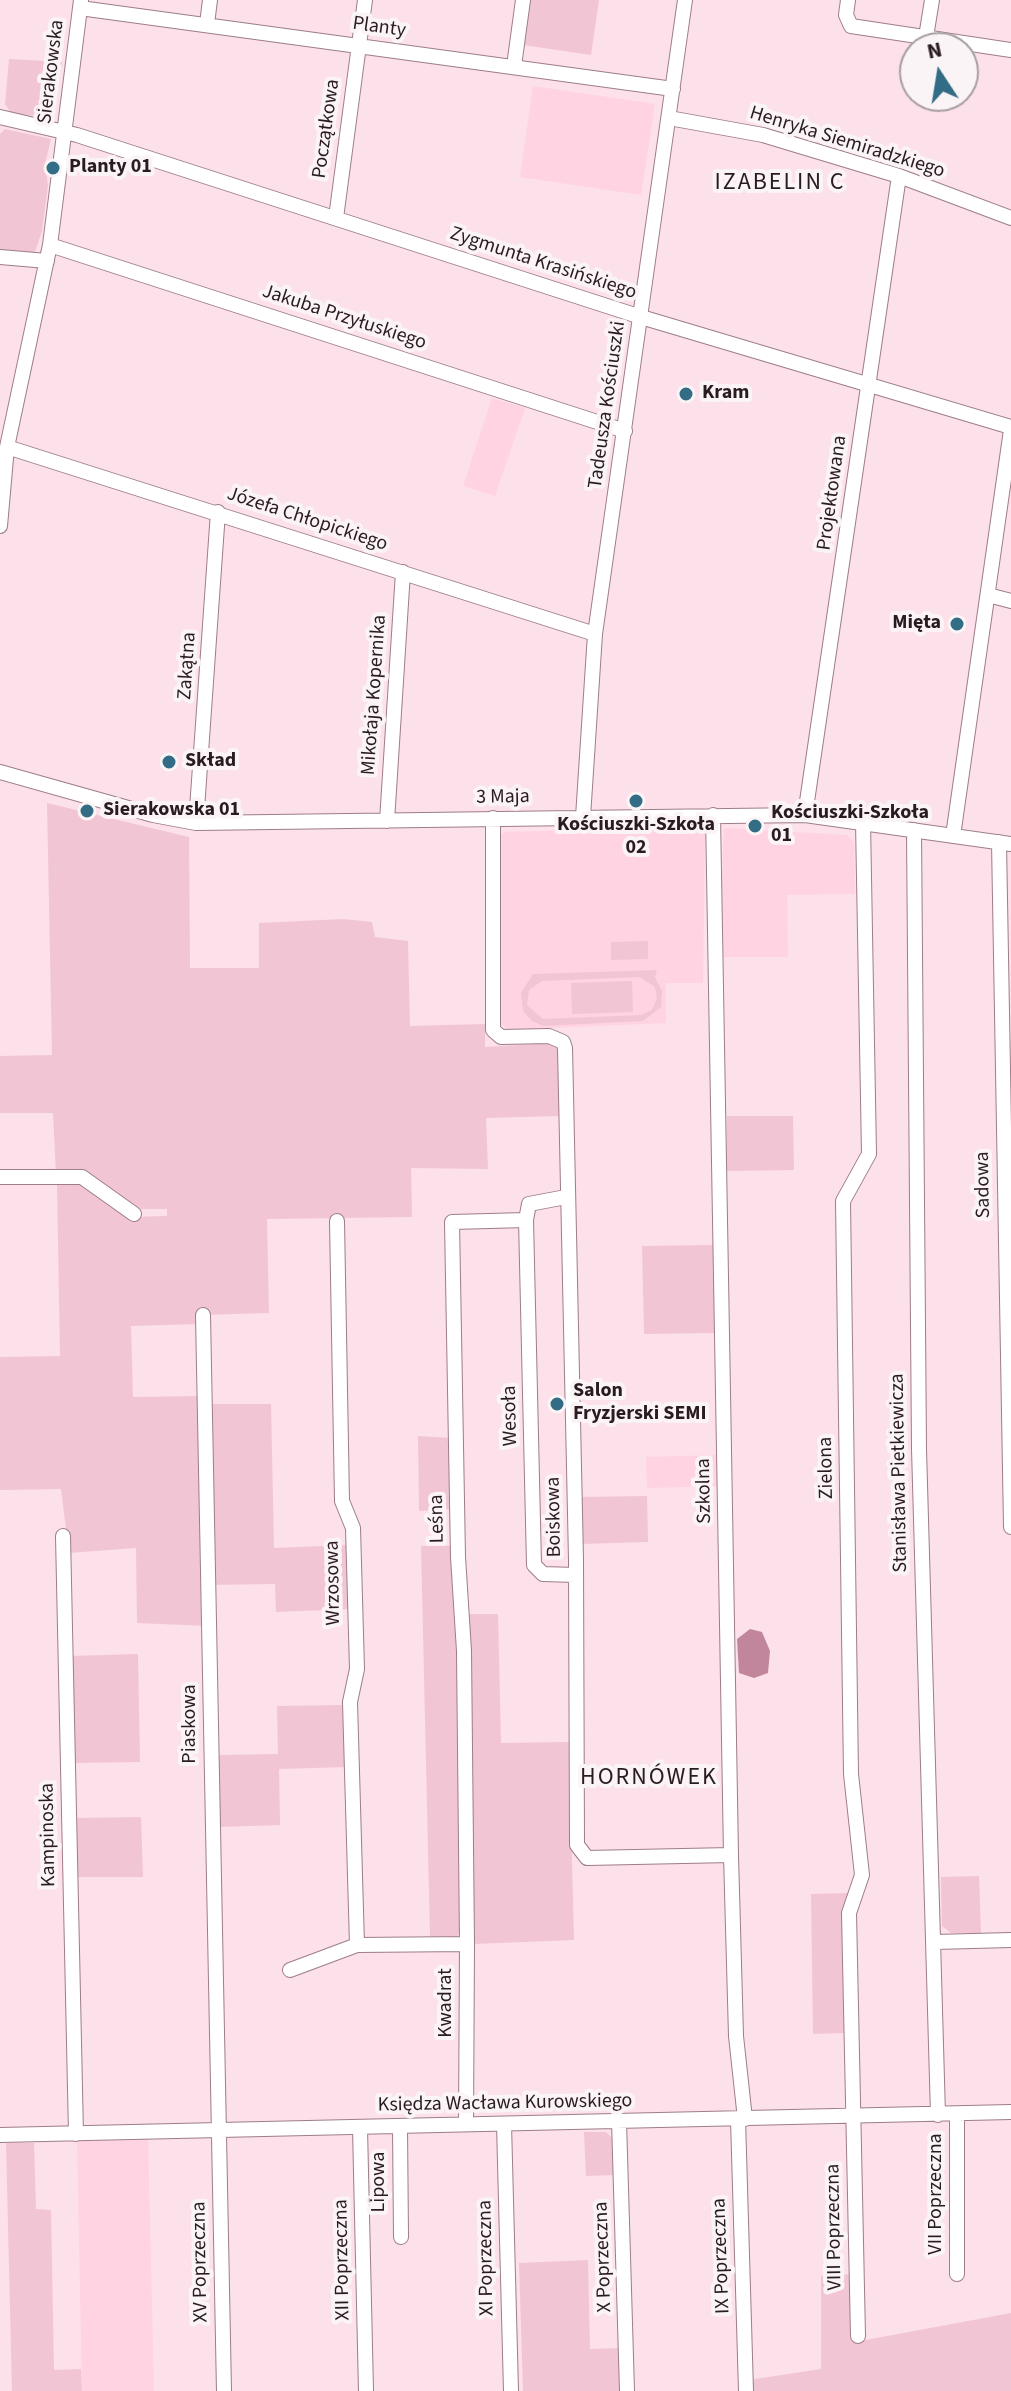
<!DOCTYPE html>
<meta charset="utf-8">
<style>
body{margin:0}
#map{position:relative;width:1011px;height:2391px;overflow:hidden;background:#fce0ea;font-family:"Source Sans 3",sans-serif}
canvas{display:block}
.north{position:absolute;left:899px;top:32px;width:80px;height:80px;box-sizing:border-box;background:#fbf4f6;border:2px solid #a79ea1;border-radius:50%;rotate:348deg;font-size:22px;font-weight:700;line-height:32px;text-align:center;color:#291c21}
.north::after{content:'';display:block;margin:auto;width:28px;height:36px;background:#326c85;clip-path:polygon(50% 0,100% 100%,50% 72%,0 100%)}
</style>
<div id="map">
<canvas width="1011" height="2391"></canvas>
<div class="north">N</div>
</div>
<script>
const c = document.querySelector('canvas').getContext('2d');
c.lineJoin = 'round';
function fill(path, color) { c.fillStyle = color; c.fill(path, 'evenodd'); }
const toPath = rows => new Path2D(rows.map(r => 'M' + r).join(''));
function stroke(path, color, width, dash) { c.strokeStyle = color; c.lineWidth = width; c.lineCap = dash ? 'butt' : 'round'; c.setLineDash(dash || []); c.stroke(path); }
function drawText(font, color, halo, rows, align = 'center') {
  c.font = font + ' "Source Sans 3",sans-serif'; c.lineWidth = 8; c.setLineDash([]); c.textBaseline = 'middle'; c.strokeStyle = halo; c.fillStyle = color; for (const [text, x, y, turn = 0] of rows) {
    c.save(); c.translate(x, y); c.rotate((+turn || 0) * Math.PI / 180); c.textAlign = isNaN(turn) ? turn : align; if (halo) c.strokeText(text, 0, 0); c.fillText(text, 0, 0); c.restore();
  }
}
const built = toPath([
 [533,86,655,104,641,195,520,177],
 [492,398,525,408,495,496,463,486],
 [705,827,703,983,666,983,666,1023,508,1030,500,1023,496,840,504,832],
 [724,828,847,835,854,843,855,894,787,895,788,957,719,957],
 [719,1455,721,1486,647,1488,646,1457],
 [148,2139,154,2391,82,2391,77,2140]
]);
const green = toPath([
 [530,0,599,0,591,55,523,45],
 [9,59,62,62,53,111,45,117,11,113,5,104],
 [5,129,51,139,45,164,48,186,42,231,35,252,21,255,0,252,0,134],
 [47,803,189,837,190,968,259,968,259,923,343,919,372,922,375,937,408,941,410,1026,485,1024,485,1047,552,1043,559,1051,560,1116,486,1118,488,1169,411,1168,412,1217,267,1219,269,1313,200,1315,199,1324,131,1326,133,1397,200,1396,209,1404,271,1404,274,1548,347,1545,350,1609,276,1612,275,1584,205,1585,207,1626,137,1623,136,1548,69,1553,61,1489,0,1490,0,1357,60,1356,57,1185,83,1185,128,1217,167,1216,167,1209,141,1209,87,1172,56,1174,53,1113,0,1113,0,1056,52,1055],
 [648,941,648,959,611,960,611,942],
 [657,970,655,977,662,991,661,1007,643,1021,543,1026,532,1021,523,1011,521,993,533,974],
 [640,977,655,987,657,998,652,1010,641,1015,543,1019,527,1005,529,990,542,981],
 [632,981,633,1012,572,1014,571,983],
 [727,1116,793,1116,794,1170,727,1171],
 [713,1245,715,1333,644,1334,642,1246],
 [418,1436,450,1438,451,1509,419,1511],
 [647,1496,648,1542,581,1544,579,1497],
 [421,1546,454,1546,459,1652,462,1929,457,1937,430,1936],
 [466,1614,498,1614,501,1743,569,1742,574,1940,474,1944],
 [138,1654,140,1762,73,1763,71,1656],
 [345,1705,346,1767,279,1769,280,1825,218,1827,217,1755,278,1754,277,1706],
 [141,1817,143,1877,77,1877,75,1818],
 [979,1876,981,1933,951,1933,942,1926,941,1877],
 [849,1893,843,1929,844,2033,813,2034,811,1894],
 [584,2132,606,2132,613,2139,615,2175,586,2176],
 [6,2143,34,2143,36,2209,51,2210,54,2370,81,2369,82,2391,12,2391],
 [588,2260,590,2349,623,2348,624,2391,523,2391,519,2263],
 [854,2274,855,2342,1011,2313,1011,2391,750,2391,749,2380,821,2369,821,2276]
]);
const water = toPath([
 [750,1629,762,1632,770,1651,768,1673,754,1678,739,1673,737,1639]
]);
const minor = toPath([
 [848,0,846,15,851,26,1011,50],
 [80,8,673,89],
 [207,24,210,0],
 [926,37,932,0],
 [514,66,523,0],
 [0,117,77,135,641,317,1011,427],
 [669,118,763,135,899,176,1011,218],
 [336,218,365,0],
 [50,245,625,431],
 [0,257,47,261],
 [7,447,595,634],
 [0,526,7,447,50,245,81,0],
 [988,595,1011,601],
 [0,772,153,815,196,823,805,815,1011,844],
 [713,815,731,1855,736,2036,745,2119],
 [805,815,899,176],
 [583,817,595,634,685,0],
 [493,818,493,1030,501,1037,549,1036,563,1042,565,1048,576,1560,577,1845,587,1858,731,1855],
 [387,821,403,572],
 [196,823,218,512],
 [914,830,919,1449,938,2115],
 [953,836,1011,430],
 [999,842,1011,1527],
 [0,1177,82,1177,134,1214],
 [526,1220,534,1565,543,1574,575,1575],
 [337,1221,342,1501,353,1528,357,1669,350,1702,357,1945],
 [203,1315,224,2391],
 [63,1536,76,2134],
 [935,1942,1011,1940],
 [467,1944,464,1651,458,1557,452,1222,526,1220,529,1204,566,1197],
 [290,1970,357,1945,467,1944,466,2124],
 [957,2114,957,2274],
 [738,2119,746,2391],
 [619,2121,627,2391],
 [504,2124,511,2391],
 [400,2127,401,2237],
 [360,2128,366,2391],
 [0,2135,1011,2112],
 [858,2336,849,1913,862,1875,851,1774,843,1201,869,1154,863,822]
]);
const markers = [
 [53,168,8,"#326c85"],
 [686,394,8,"#326c85"],
 [957,624,8,"#326c85"],
 [169,762,8,"#326c85"],
 [636,801,8,"#326c85"],
 [87,811,8,"#326c85"],
 [755,826,8,"#326c85"],
 [557,1404,8,"#326c85"]
];
const streetNames = [
 ["Planty",379,28,8],
 ["Sierakowska",52,72,-83],
 ["Początkowa",327,129,-82],
 ["Henryka Siemiradzkiego",847,143,17],
 ["Zygmunta Krasińskiego",543,264,18],
 ["Jakuba Przyłuskiego",344,318,18],
 ["Tadeusza Kościuszki",608,405,-82],
 ["Projektowana",833,493,-82],
 ["Józefa Chłopickiego",307,520,18],
 ["Zakątna",188,666,-86],
 ["Mikołaja Kopernika",375,695,-86],
 ["3 Maja",503,798,-1],
 ["Sadowa",984,1185,-91],
 ["Wesoła",511,1416,-91],
 ["Zielona",827,1468,-91],
 ["Stanisława Pietkiewicza",900,1473,-91],
 ["Szkolna",705,1491,-91],
 ["Boiskowa",555,1517,-91],
 ["Leśna",438,1519,-91],
 ["Wrzosowa",334,1583,-91],
 ["Piaskowa",191,1724,-90],
 ["Kampinoska",49,1835,-91],
 ["Kwadrat",447,2003,-90],
 ["Księdza Wacława Kurowskiego",505,2104,-1],
 ["Lipowa",380,2182,-90],
 ["VII Poprzeczna",937,2194,-90],
 ["VIII Poprzeczna",835,2227,-91],
 ["IX Poprzeczna",722,2256,-92],
 ["X Poprzeczna",604,2257,-92],
 ["XI Poprzeczna",487,2258,-91],
 ["XII Poprzeczna",343,2260,-91],
 ["XV Poprzeczna",201,2262,-91]
];
const poiNames = [
 ["Planty 01",69,168],
 ["Kram",702,394],
 ["Mięta",941,624,"right"],
 ["Skład",185,762],
 ["Sierakowska 01",103,811],
 ["Kościuszki-Szkoła",771,814],
 ["01",771,837],
 ["Kościuszki-Szkoła",636,826,"center"],
 ["02",636,849,"center"],
 ["Salon",573,1392],
 ["Fryzjerski SEMI",573,1415]
];
const quarterNames = [
 ["IZABELIN C",780,184],
 ["HORNÓWEK",649,1779]
];
fill(built, '#ffd3e2');
fill(green, '#f2c5d4');
fill(water, '#c1869c');
stroke(minor, '#9d7d89', 16);
stroke(minor, '#fff', 14);
for (const [x, y, r, color] of markers) { const dot = new Path2D(); dot.arc(x, y, r, 0, 2 * Math.PI); c.fillStyle = color; c.fill(dot); stroke(dot, '#fbf4f6', 3); }
drawText('20px', '#291c21', '#fbf4f6', streetNames);
drawText('bold 20px', '#291c21', '#fbf4f6', poiNames, 'left');
c.letterSpacing = '2px';
drawText('24px', '#291c21', '#fbf4f6', quarterNames);
c.letterSpacing = '0px';
</script>
